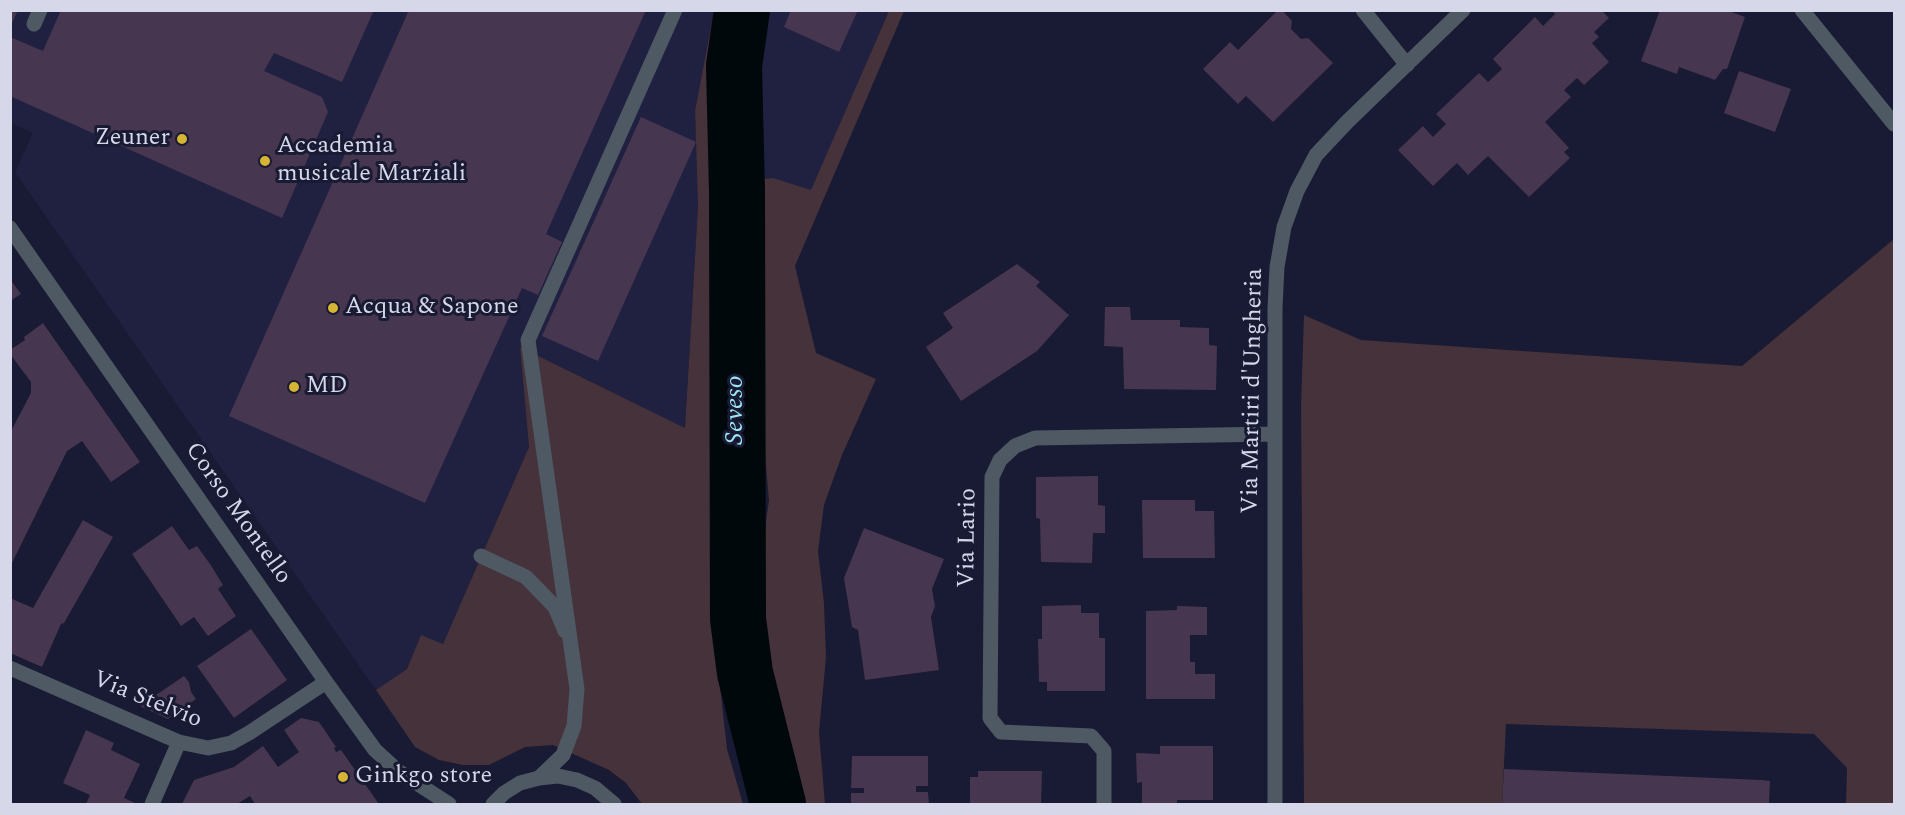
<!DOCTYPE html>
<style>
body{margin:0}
#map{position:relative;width:1905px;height:815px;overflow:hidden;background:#191a33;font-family:Spectral,serif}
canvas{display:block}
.frame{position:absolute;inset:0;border:12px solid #d6d8e9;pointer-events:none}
</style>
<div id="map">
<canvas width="1905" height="815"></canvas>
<div class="frame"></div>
</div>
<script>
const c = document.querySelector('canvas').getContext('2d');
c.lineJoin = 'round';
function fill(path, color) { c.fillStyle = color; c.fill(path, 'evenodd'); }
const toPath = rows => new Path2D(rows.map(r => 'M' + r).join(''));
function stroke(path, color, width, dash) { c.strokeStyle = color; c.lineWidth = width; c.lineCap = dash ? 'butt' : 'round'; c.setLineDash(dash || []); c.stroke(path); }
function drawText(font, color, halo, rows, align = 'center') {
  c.font = font + ' Spectral,serif'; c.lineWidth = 6; c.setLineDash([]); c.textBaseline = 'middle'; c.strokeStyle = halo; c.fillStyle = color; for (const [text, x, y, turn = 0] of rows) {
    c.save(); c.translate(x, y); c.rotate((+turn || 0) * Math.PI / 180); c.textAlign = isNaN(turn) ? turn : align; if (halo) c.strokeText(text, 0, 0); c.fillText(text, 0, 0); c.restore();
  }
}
const built = toPath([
 [11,11,714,11,695,111,698,206,685,428,520,347,529,447,443,644,421,636,407,669,376,690,15,172,33,133,11,123],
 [761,11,889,11,811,191,773,178,755,180,755,42]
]);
const green = toPath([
 [714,11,721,11,716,41,714,80,718,193,714,347,716,436,710,597,727,749,743,804,642,804,626,783,609,770,553,745,525,747,489,765,463,765,439,760,415,747,376,690,407,669,421,635,443,644,529,447,520,347,685,428,698,206,695,111],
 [889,11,904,11,795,266,816,353,876,379,842,455,824,505,818,551,824,603,826,657,819,732,825,804,803,804,792,756,767,668,757,607,761,557,769,500,756,358,755,180,773,178,811,190],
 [1894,239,1894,804,1846,804,1847,768,1814,734,1506,724,1502,804,1304,804,1301,406,1304,315,1361,340,1742,366]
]);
const river = toPath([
 [742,10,734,66,737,191,738,619,745,673,778,804]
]);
const building = toPath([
 [10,10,18,10,10,27],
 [61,10,374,10,342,82,274,53,264,71,322,97,328,112,282,218,10,96,10,37,43,51],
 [409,10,646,10,546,234,562,242,538,295,522,288,425,503,229,416],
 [791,10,858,10,839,52,784,27],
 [1278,10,1282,10,1292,21,1291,29,1301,39,1308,38,1333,63,1273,122,1246,96,1238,104,1203,69,1230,42,1238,50],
 [1552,10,1601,10,1609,18,1594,32,1599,37,1592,43,1609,62,1584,85,1577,78,1564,90,1571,97,1545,122,1569,148,1564,152,1570,158,1529,197,1488,156,1468,175,1457,163,1433,186,1398,150,1423,126,1433,137,1446,124,1436,114,1479,73,1488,82,1502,69,1493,59,1535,17,1543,26,1555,14],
 [1660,10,1726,10,1745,17,1727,69,1723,69,1715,80,1679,67,1677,74,1641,61],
 [1739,71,1791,89,1775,132,1724,113],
 [641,117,696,142,598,361,542,336],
 [1017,264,1040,282,1036,286,1069,315,1037,351,961,401,926,347,953,328,943,313],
 [10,279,21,294,10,301],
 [1105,307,1130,307,1131,320,1180,320,1180,327,1209,328,1209,345,1217,346,1216,390,1124,389,1123,347,1104,346],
 [43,323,140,462,111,482,82,441,67,451,10,567,10,433,31,393,31,382,10,354,10,350,25,340,24,337],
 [1098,476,1098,505,1105,506,1105,533,1093,533,1092,563,1041,562,1040,519,1036,518,1036,477],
 [1142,500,1195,500,1195,511,1214,511,1215,558,1143,558],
 [83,520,113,537,64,623,61,624,42,667,10,653,10,598,33,608],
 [172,526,189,550,197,546,210,564,223,585,218,589,236,616,208,636,194,617,181,626,132,554],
 [864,528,944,559,932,589,935,606,931,617,939,670,865,680,858,630,852,627,844,578],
 [1081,605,1081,613,1099,613,1099,638,1105,638,1105,691,1047,691,1047,682,1039,682,1038,639,1042,639,1042,606],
 [1177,606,1207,607,1207,635,1190,635,1190,662,1195,662,1195,674,1215,674,1215,699,1146,699,1146,611,1177,610],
 [251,629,287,680,234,718,197,666],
 [184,676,189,682,191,692,196,699,168,719,140,706],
 [301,718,319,722,336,747,334,748,336,752,341,750,379,804,255,804,250,796,237,804,182,804,194,780,234,767,263,746,278,767,299,752,284,730],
 [86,730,114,743,111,750,140,764,124,798,137,804,86,804,90,795,63,783],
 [1160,746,1213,746,1213,800,1177,800,1177,803,1142,803,1142,782,1137,783,1136,753,1160,754],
 [852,756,928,756,928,786,916,786,916,792,928,792,929,804,851,804,851,793,864,793,864,788,851,788],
 [1504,769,1762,780,1770,781,1769,804,1502,804],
 [978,771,1042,771,1041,804,970,804,970,777,978,777]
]);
const service = toPath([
 [34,24,40,10],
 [481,556,526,577,555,607,565,631],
 [539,778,563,755,574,726,577,689,528,340,675,10],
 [152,804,179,742]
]);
const minor = toPath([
 [1363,10,1407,65],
 [1802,10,1894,124],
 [10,228,326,682,375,750,398,771,449,804],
 [10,668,179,742,208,748,231,743,249,733,326,682],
 [493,804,504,793,520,783,539,778,558,776,577,780,595,788,614,804],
 [1104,804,1104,751,1091,736,1001,732,990,718,992,477,1000,460,1015,446,1035,438,1275,434],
 [1275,804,1275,308,1277,267,1284,227,1297,191,1316,155,1347,122,1463,10]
]);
const markers = [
 [182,139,6,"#d6b534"],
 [265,161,6,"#d6b534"],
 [333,308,6,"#d6b534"],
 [294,387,6,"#d6b534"],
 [343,777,6,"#d6b534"]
];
const poiNames = [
 ["Zeuner",170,139,"right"],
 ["Accademia",277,147],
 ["musicale Marziali",277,175],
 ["Acqua & Sapone",345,308],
 ["MD",306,387],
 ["Ginkgo store",355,777]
];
const streetNames = [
 ["Via Martiri d'Ungheria",1254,391,-89],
 ["Corso Montello",237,514,55],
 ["Via Lario",969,538,-89],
 ["Via Stelvio",147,701,22]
];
const waterNames = [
 ["Seveso",737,410,-90]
];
fill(built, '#202141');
fill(green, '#45323a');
stroke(river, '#00080c', 56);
fill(building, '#47364f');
stroke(service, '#4e5963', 15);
stroke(minor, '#4e5963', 15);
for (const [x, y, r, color] of markers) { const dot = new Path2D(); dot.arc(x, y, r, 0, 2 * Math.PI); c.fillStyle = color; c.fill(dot); stroke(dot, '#191a33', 2); }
drawText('24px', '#d6d8e9', '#191a33', poiNames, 'left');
drawText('24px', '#d6d8e9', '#191a33', streetNames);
drawText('italic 26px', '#9de5f3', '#191a33', waterNames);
</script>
